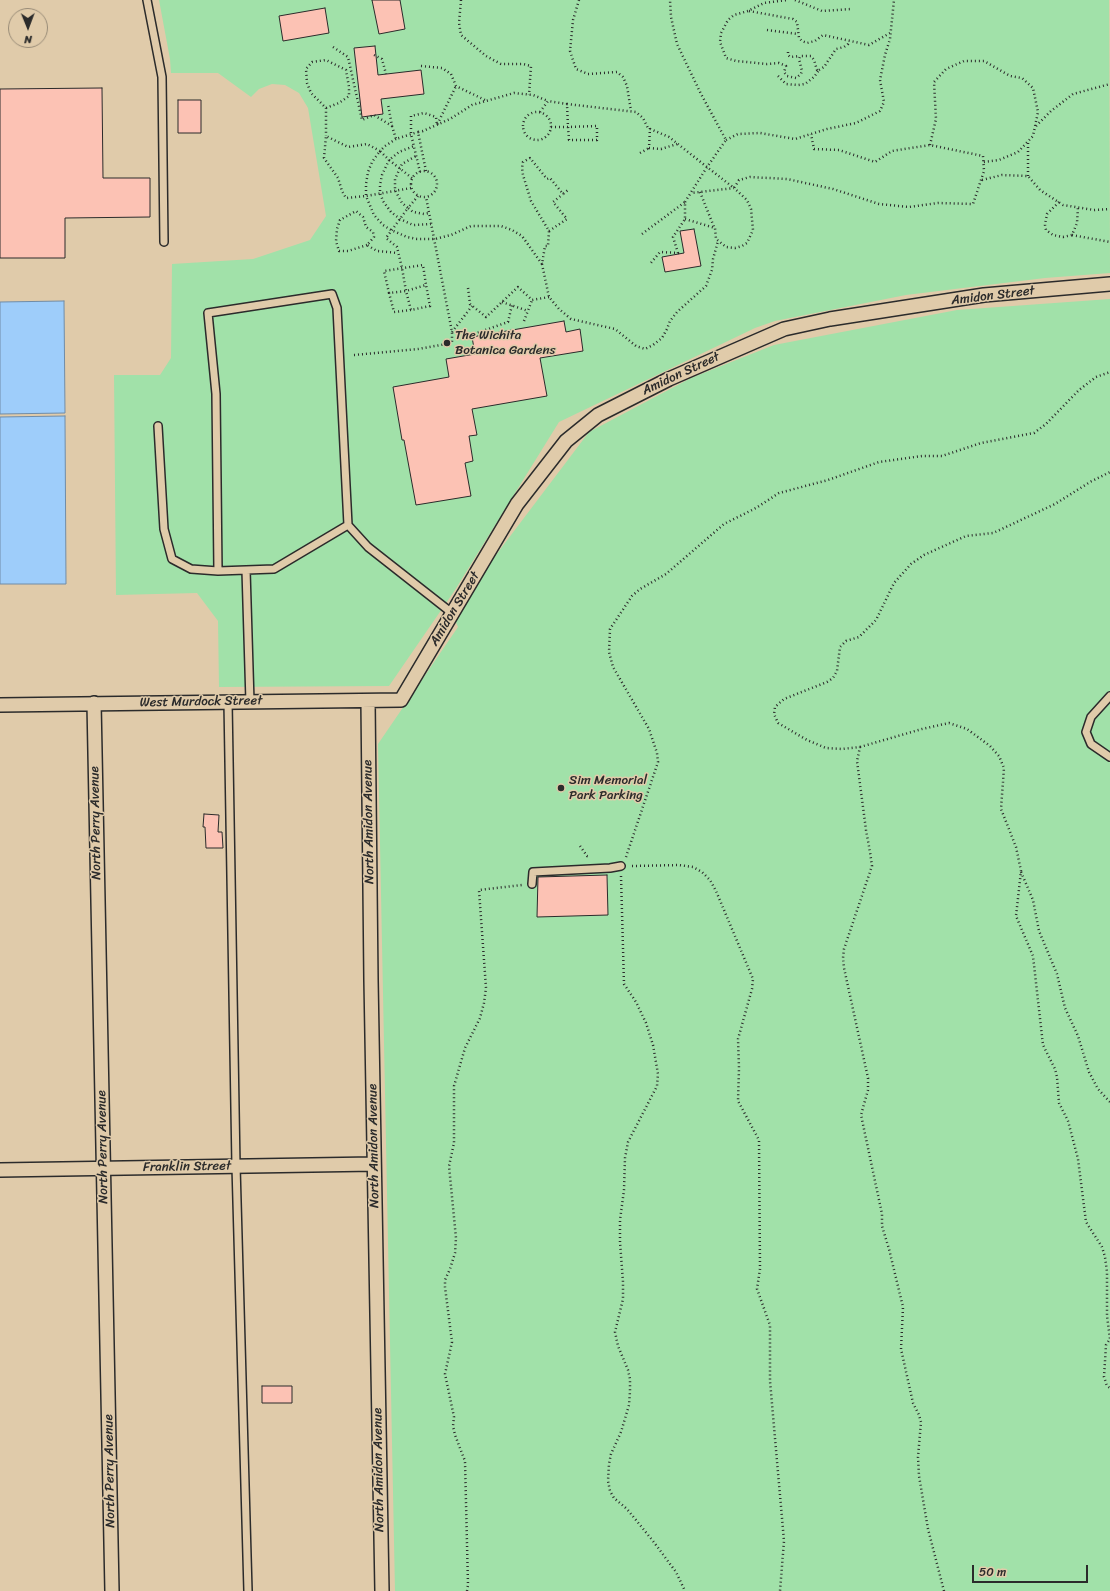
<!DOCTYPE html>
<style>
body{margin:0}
#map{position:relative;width:1110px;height:1591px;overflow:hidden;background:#e0cbaa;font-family:Sriracha,sans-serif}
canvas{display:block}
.north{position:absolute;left:8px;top:8px;width:40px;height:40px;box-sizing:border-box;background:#e0cbaa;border:1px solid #988b77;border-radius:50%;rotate:179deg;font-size:11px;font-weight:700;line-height:16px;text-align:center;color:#2b2b2b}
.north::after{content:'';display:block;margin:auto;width:14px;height:18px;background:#2b2b2b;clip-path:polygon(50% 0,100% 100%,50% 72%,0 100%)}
.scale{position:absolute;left:972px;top:1565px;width:116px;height:18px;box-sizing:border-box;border:2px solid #2b2b2b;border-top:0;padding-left:5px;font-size:12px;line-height:14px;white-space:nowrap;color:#2b2b2b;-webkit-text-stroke:3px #e0cbaa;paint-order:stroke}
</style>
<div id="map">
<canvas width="1110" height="1591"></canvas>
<div class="north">N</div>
<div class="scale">50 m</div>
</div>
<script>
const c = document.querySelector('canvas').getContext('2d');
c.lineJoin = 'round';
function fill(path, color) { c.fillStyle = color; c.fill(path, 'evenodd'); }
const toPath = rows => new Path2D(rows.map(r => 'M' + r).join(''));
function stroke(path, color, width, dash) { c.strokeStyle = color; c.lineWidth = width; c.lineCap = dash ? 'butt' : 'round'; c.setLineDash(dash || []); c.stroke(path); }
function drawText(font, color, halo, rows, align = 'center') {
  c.font = font + ' Sriracha,sans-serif'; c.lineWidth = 3; c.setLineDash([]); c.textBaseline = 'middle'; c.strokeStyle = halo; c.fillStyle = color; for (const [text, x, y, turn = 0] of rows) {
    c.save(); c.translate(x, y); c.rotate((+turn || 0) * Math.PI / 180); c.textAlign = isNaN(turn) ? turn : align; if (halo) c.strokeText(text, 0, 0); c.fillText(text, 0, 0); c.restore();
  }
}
const green = toPath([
 [159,0,1109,0,1110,273,1045,278,906,295,775,321,755,328,559,422,455,590,389,686,219,687,218,621,197,593,116,595,114,375,160,375,171,358,172,264,253,259,310,240,326,216,308,108,299,93,285,85,272,84,259,89,251,97,218,73,171,73,170,59],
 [1110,299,1110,1591,395,1591,378,744,458,627,452,613,589,432,691,378,774,345,957,310]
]);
const water = toPath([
 [64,301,65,413,0,414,0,302,64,301],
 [65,416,66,584,0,584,0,417,65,416]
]);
const building = toPath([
 [372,0,400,0,405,29,379,34,372,0],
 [325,8,329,33,283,41,279,16,325,8],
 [375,46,378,75,421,70,424,94,381,99,383,114,362,117,354,48,375,46],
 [102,88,103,178,150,178,150,217,65,218,65,258,0,258,0,89,102,88],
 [178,100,201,100,201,133,178,133,178,100],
 [694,229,701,266,665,272,662,257,684,253,680,231,694,229],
 [564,321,566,332,580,329,583,351,540,358,547,396,472,409,477,435,469,436,473,461,465,463,471,496,416,505,404,440,402,440,393,387,449,377,446,359,475,354,472,337,564,321],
 [204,814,219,815,218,832,222,832,223,848,206,848,205,827,203,827,204,814],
 [607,875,608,915,537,917,538,877,607,875],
 [262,1386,292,1386,292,1403,262,1403,262,1386]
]);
const path = toPath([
 [461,0,459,23,461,35,486,56,501,64,523,64,531,66,529,95],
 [579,0,573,20,570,51,576,69,588,74,617,72,623,77,627,86,631,111],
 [795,0,822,11,851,9],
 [749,11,793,19,797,22,799,38,802,41,807,43,815,41,823,35,869,45,890,33],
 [767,30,798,34],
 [333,47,348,57,362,120,374,115,392,126,388,104],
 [788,52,788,55,790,57,800,56],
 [374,55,382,59,386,74],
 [421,66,442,68,451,74,456,86,487,101],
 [819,70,824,67,836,49,844,47,848,44,849,41],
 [778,76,786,84,798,85,805,84,814,77,819,70,817,70,814,60,811,56,800,56,799,59,802,71,801,74,796,78,787,76,784,72,786,66,779,63,767,64,736,61,726,58,720,42,721,33,728,20,734,15,748,11,764,3,787,0],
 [326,108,339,103,349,96,349,87,346,70,326,60,312,62,306,69,307,83,311,93,326,108,326,136],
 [540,112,548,101,567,104],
 '523 126a14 14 0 1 1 28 0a14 14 0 1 1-28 0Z',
 [392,126,396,139,418,132],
 [1036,126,1051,111,1073,94,1110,84],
 [551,127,568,127,597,126,597,140,569,140,568,127,567,104,636,112,643,118,648,128,669,137,707,167,726,140,701,94,677,44,671,17,670,0],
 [650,128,649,148,661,149,677,144],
 [396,139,385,146,380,151,367,144,348,147,326,136,324,158,338,178,342,191,346,198,366,196,366,184,368,172,372,162,380,151,389,160,382,175,380,185,380,193,383,201,391,212,400,219,413,225,431,224],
 [726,140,738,134,760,133,795,139,827,129,856,123,880,111,884,102,880,80,885,55,890,39,894,0],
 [930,145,936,119,934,82,946,69,964,61,984,61,1010,76,1022,78,1033,88,1038,112,1033,136,1018,152,999,160,983,162],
 [640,153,649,148],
 '411 184a13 13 0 1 1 26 0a13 13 0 1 1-26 0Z',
 [426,171,418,132,423,131,450,119,472,105,514,93,533,95,548,101],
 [420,172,411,134,411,116,424,113,436,117,437,125,456,86],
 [1028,176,1028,142],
 [412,178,389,160,399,152,414,146],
 [982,180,1002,175,1028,176,1040,190,1063,205,1094,210,1110,209],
 [411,188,366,196,374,215,383,225,391,230,407,237,417,239,435,239,451,235,471,226,501,226,512,230,522,236,542,264,545,246,548,246,549,231,531,201,523,175,522,168,523,162,530,158,547,179,550,178,563,194,568,190],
 [700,192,714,227],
 [418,196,408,208,413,212,424,214,429,213],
 [685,202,707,167,734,188,739,180,750,177,787,179,833,189,879,204,909,207,938,203,973,204,984,171,983,156,930,145,892,151,875,162,839,150,814,149,811,134],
 [1059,202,1047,214,1045,225,1046,230,1053,235,1063,237,1072,235,1077,223,1078,207],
 [685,219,715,228,716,239,726,247,735,248,742,246,747,243,753,230,751,209,747,200,734,188,691,193],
 [549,231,567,219,553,202,563,194],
 [642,234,685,202,685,219,673,237,678,253,660,252,650,264],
 [1072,235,1110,242],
 [367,245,348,251,339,251,336,241,337,229,340,220,356,211,363,217,366,227,373,232,374,237,367,245,377,251,398,253],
 [542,264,549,297,559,309,571,319,615,329,636,346,645,349,653,345,662,338,667,329,670,321,677,312,706,286,712,270,713,259,718,241],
 [468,288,470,304,486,317,518,287,532,300,549,297],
 [389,293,384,271,423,265,426,285],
 [502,302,528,311],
 [411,310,394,312,389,293,406,291,426,285,430,306,411,310,406,291,402,268,397,247,386,238,408,208,402,203,395,190,395,179,402,164,416,156],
 [524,321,532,300],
 [452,332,472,306],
 [474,334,508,322,512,305],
 [354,355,418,349,452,343,452,332,426,197],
 [860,747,922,729,949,723,967,729,990,746,999,756,1004,768,1001,809,1016,847,1021,871,1016,916,1033,956,1043,1045,1055,1069,1057,1077,1059,1103,1068,1121,1078,1159,1086,1222,1102,1247,1105,1257,1107,1272,1107,1316,1110,1339,1106,1345,1104,1377,1107,1386,1110,1388],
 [580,846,587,856,590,857],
 [626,857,658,762,657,753,649,729,613,667,609,652,610,629,632,596,640,589,666,574,724,524,756,508,779,493,828,480,879,462,922,456,942,456,981,443,1034,433,1046,424,1079,390,1096,377,1110,372],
 [632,866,679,865,693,867,702,872,710,880,716,891,753,979,752,989,738,1039,739,1068,738,1101,759,1140,760,1269,757,1289,770,1325,770,1381,784,1541,780,1591],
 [1021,872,1033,900,1039,931,1057,974,1065,1008,1078,1036,1089,1072,1098,1089,1110,1102],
 [621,876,624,984,636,1002,646,1023,653,1045,658,1074,657,1086,628,1142,625,1158,624,1190,620,1220,620,1242,623,1282,623,1299,615,1332,618,1346,628,1370,630,1379,630,1391,629,1405,621,1432,611,1454,609,1464,608,1481,610,1491,614,1498,627,1509,653,1541,676,1572,685,1591],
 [467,1591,468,1585,465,1461,455,1435,453,1426,454,1417,445,1374,452,1342,445,1287,445,1280,450,1269,455,1253,456,1238,449,1166,454,1143,454,1086,465,1048,480,1018,484,1003,486,988,479,890,522,885],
 [944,1591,928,1529,919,1476,918,1457,921,1422,919,1415,913,1403,901,1349,903,1307,889,1249,882,1226,882,1214,861,1115,868,1090,868,1078,844,968,843,958,844,949,872,866,870,852,866,830,857,761,860,747,842,749,826,748,807,740,778,723,774,714,775,707,784,699,827,682,833,678,837,671,840,647,846,641,859,637,876,620,894,583,911,564,924,555,966,536,993,533,1006,527,1055,504,1090,482,1110,472]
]);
const service = toPath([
 [147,0,162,77,164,242],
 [158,426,164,529,172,559,191,569,218,571],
 [348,525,274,569,218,571,216,394,208,313,332,294,337,308,348,525,368,547,452,613],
 [246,570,250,702],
 [1110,696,1091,717,1086,732,1091,744,1110,757],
 [228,702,236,1166,248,1591],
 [532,884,533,872,610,868,621,866]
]);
const minor = toPath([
 [368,701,371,980,382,1591],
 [94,703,112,1591],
 [0,705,401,700,517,504,566,441,598,415,669,379,784,329,830,319,984,295,1110,284],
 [0,1170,374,1164]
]);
const markers = [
 [447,343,4,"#2b2b2b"],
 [561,788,4,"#2b2b2b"]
];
const streetNames = [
 ["Amidon Street",993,296,-7],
 ["Amidon Street",681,374,-25],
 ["Amidon Street",455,609,-59],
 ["West Murdock Street",201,702,-1],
 ["North Amidon Avenue",369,822,-91],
 ["North Perry Avenue",96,823,-91],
 ["North Amidon Avenue",374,1146,-91],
 ["North Perry Avenue",103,1147,-91],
 ["Franklin Street",187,1167,-1],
 ["North Amidon Avenue",379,1470,-91],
 ["North Perry Avenue",110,1471,-91]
];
const poiNames = [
 ["The Wichita",455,336],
 ["Botanica Gardens",455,351],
 ["Sim Memorial",569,781],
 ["Park Parking",569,796]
];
fill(green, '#a1e1a9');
fill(water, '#9ecdfa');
stroke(water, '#708ca7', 1);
fill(building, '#fcc2b4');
stroke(building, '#2b2b2b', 1);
stroke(service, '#2b2b2b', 10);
stroke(minor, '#2b2b2b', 16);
stroke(path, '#2b2b2b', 2.5, [1, 3]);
stroke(service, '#e0cbaa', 7);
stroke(minor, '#e0cbaa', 13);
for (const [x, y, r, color] of markers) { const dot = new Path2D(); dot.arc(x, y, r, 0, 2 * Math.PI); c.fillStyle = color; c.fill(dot); stroke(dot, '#e0cbaa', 1.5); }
drawText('13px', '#2b2b2b', '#e0cbaa', streetNames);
drawText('13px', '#2b2b2b', '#e0cbaa', poiNames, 'left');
</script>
